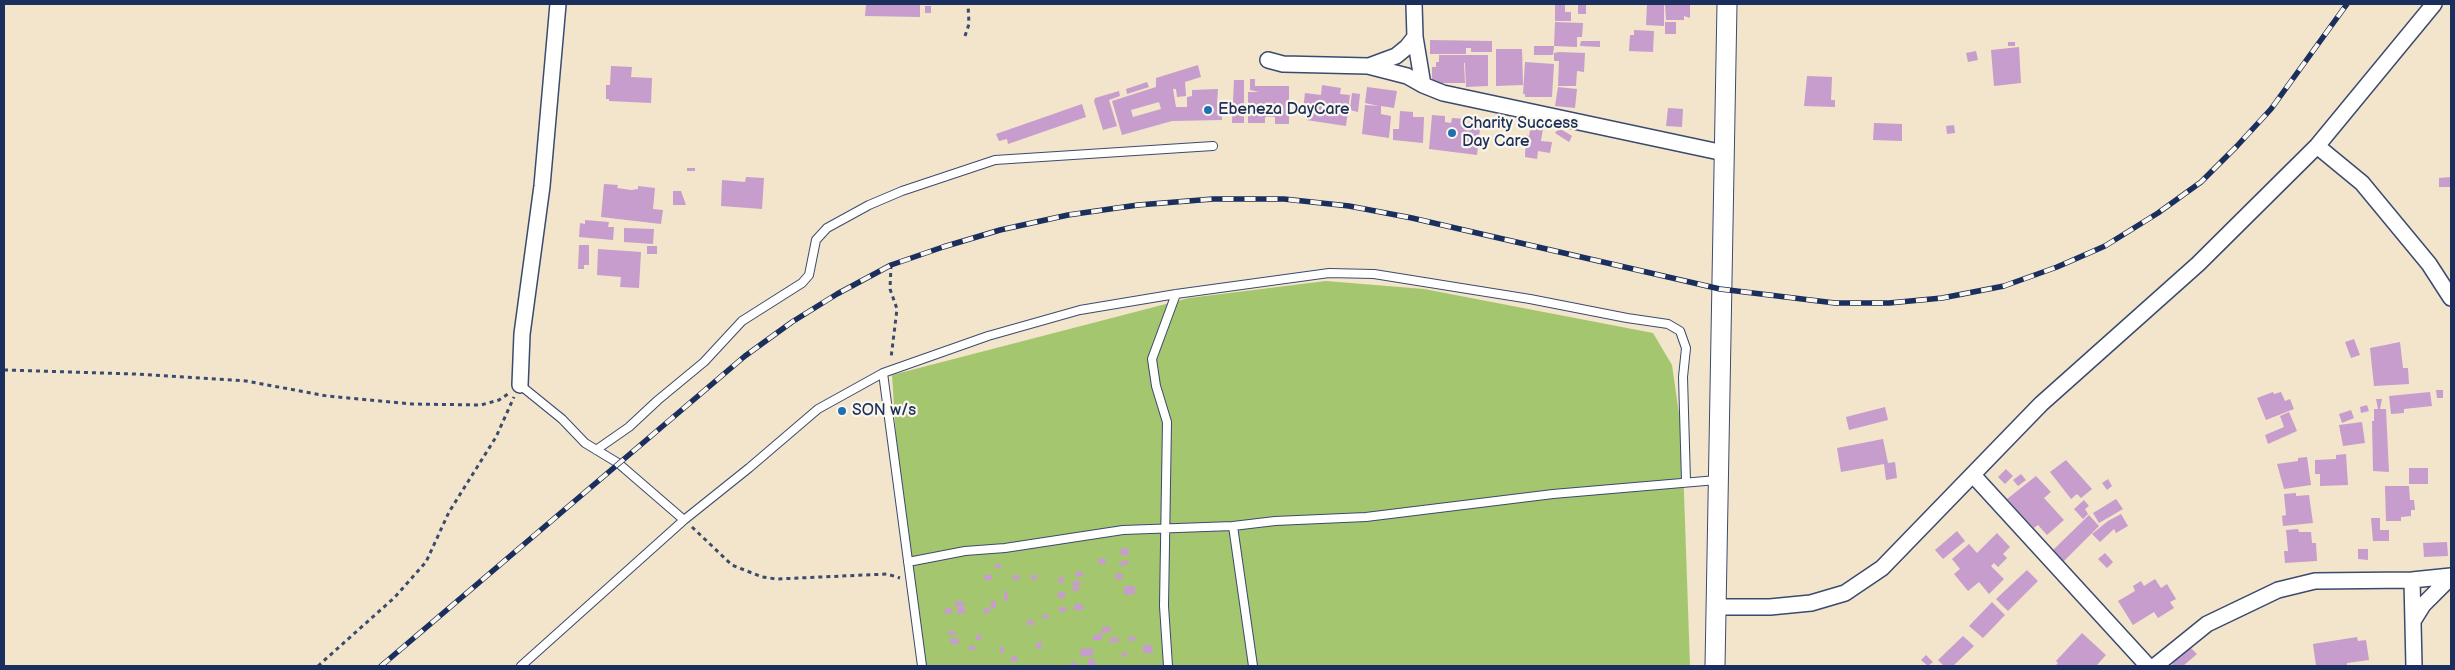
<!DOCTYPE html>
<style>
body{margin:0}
#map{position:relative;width:2455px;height:670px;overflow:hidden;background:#f2e5cb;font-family:"Balsamiq Sans",sans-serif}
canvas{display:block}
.frame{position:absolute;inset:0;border:5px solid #1b2f5e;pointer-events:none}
</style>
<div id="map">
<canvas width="2455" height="670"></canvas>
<div class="frame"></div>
</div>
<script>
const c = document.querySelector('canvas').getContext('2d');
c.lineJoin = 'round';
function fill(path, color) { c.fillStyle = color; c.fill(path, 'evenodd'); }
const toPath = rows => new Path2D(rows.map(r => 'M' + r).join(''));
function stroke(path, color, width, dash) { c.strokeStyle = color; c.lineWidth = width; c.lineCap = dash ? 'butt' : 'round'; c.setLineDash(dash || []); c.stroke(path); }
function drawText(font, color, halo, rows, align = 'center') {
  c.font = font + ' "Balsamiq Sans",sans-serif'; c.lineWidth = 4.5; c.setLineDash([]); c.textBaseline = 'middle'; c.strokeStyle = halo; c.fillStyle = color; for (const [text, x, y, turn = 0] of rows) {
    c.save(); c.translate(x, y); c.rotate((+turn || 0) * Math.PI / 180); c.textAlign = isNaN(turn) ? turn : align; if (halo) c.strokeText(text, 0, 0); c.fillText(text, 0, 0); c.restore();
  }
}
const green = toPath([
 [1326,281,1424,289,1653,333,1672,365,1682,435,1690,666,921,666,898,468,892,375,1189,298]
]);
const building = toPath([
 [866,4,920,4,920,17,865,16],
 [1555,4,1565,4,1565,12,1571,12,1571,21,1555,21],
 [1578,4,1586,4,1586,14,1578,14],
 [1647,4,1664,4,1664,26,1646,25],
 [1665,4,1690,4,1690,18,1684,16,1684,20,1666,20],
 [925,6,931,6,931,13,925,13],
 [1555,22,1583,23,1582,37,1577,37,1577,47,1554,46],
 [1665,22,1676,22,1676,34,1665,34],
 [1634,30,1654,31,1653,52,1629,51,1630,35,1634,35],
 [1430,40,1492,41,1492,52,1471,52,1471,48,1466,48,1466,54,1430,54],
 [1581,41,1600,41,1600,47,1580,46],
 [2008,42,2015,42,2015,46,2008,46],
 [1534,46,1554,46,1553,55,1534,55],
 [2019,47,2021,83,1994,86,1991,50],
 [1496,49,1522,49,1523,85,1496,86],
 [1976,51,1978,60,1968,62,1966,53],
 [1559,52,1585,53,1584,72,1577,71,1576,86,1558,86,1559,61,1554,61,1554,53],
 [1439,55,1488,55,1488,86,1466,87,1465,63,1464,63,1465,83,1432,83,1432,67,1436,67,1436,62,1439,62],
 [1525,62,1554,64,1552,97,1525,97,1525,94,1523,94],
 [1198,65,1201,77,1185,82,1186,96,1177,97,1176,89,1173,89,1176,107,1187,107,1187,97,1192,96,1192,90,1218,89,1217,105,1221,106,1222,120,1172,121,1122,135,1112,101,1156,87,1156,78],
 [1159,102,1161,109,1133,117,1131,110],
 [611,66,632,67,631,77,652,78,651,103,609,101,609,99,606,99,606,85,610,85],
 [1807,76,1832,77,1831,100,1835,100,1835,107,1804,106],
 [1250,79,1255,79,1255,86,1289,86,1289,124,1275,124,1275,117,1265,117,1265,123,1248,123,1248,92,1259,92,1250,90],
 [1234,80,1244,80,1244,123,1232,123],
 [1147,82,1149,87,1127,94,1126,89],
 [1322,85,1341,88,1340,94,1350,95,1346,126,1306,120,1307,111,1303,110,1305,93,1321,95],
 [1367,87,1397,91,1394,108,1381,106,1381,114,1391,116,1389,138,1362,134,1365,105,1379,106,1365,103],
 [1558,87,1577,89,1575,108,1555,106],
 [1119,91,1120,96,1109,100,1117,126,1103,130,1094,101,1095,98],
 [1352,93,1360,94,1358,112,1350,110],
 [1082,104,1086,117,1008,144,1007,139,999,141,996,134],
 [1668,108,1683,109,1682,127,1666,126],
 [1400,111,1413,112,1413,117,1424,117,1423,143,1393,140,1393,129,1399,129],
 [1432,115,1445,116,1445,122,1451,123,1452,118,1466,119,1466,124,1469,124,1470,119,1481,120,1477,155,1429,149],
 [1532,120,1544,122,1541,141,1552,142,1550,153,1538,151,1537,159,1525,157,1526,135,1529,136],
 [1874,123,1902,124,1902,141,1873,140],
 [1954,125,1955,133,1947,134,1946,126],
 [1559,128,1572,136,1569,142,1555,133],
 [687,168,695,168,695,171,687,171],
 [746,177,764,178,762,209,721,206,722,180,745,182],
 [2451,177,2451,187,2439,187,2439,178],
 [604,184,618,185,617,188,631,190,638,189,638,186,655,188,653,209,663,210,661,224,601,217],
 [673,191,681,191,686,205,673,205],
 [585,220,609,222,608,227,614,227,613,240,579,237,580,223,585,224],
 [624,228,654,229,653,244,624,242],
 [579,245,589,245,589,265,584,265,584,269,578,269],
 [647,246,657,246,657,254,647,254],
 [598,249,641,252,639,288,620,287,621,277,597,275],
 [2354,339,2360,355,2351,358,2345,342],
 [2400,342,2403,368,2408,368,2409,384,2374,386,2370,348],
 [2436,390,2443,390,2443,398,2437,398],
 [2273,392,2274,394,2281,392,2285,401,2290,399,2294,409,2266,420,2257,398],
 [2430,392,2432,406,2404,409,2404,413,2391,414,2389,396],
 [2376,399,2382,399,2380,409,2386,409,2389,472,2373,471,2372,421,2374,421,2374,409,2378,409],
 [2367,405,2369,411,2361,413,2360,407],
 [1885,407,1888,420,1849,430,1846,417],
 [2351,410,2354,418,2342,423,2339,414],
 [2289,412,2297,431,2268,444,2265,435,2284,427,2280,416],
 [2362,422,2365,443,2343,446,2339,425],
 [1883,439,1888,463,1895,462,1897,478,1886,480,1884,464,1841,472,1837,448],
 [2346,454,2348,485,2320,486,2320,474,2315,474,2315,460,2336,459,2336,455],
 [2307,457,2311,485,2284,489,2277,464,2298,461,2298,458],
 [2066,460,2092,489,2081,498,2077,494,2071,499,2050,472],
 [2409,468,2428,468,2428,484,2409,484],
 [2006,469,2013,476,2005,484,1998,477],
 [2021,474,2026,480,2018,486,2013,480],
 [2036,476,2051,492,2044,498,2064,520,2047,535,2038,525,2034,528,2007,499],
 [2108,479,2112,486,2107,490,2102,483],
 [2385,486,2409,486,2410,500,2414,500,2415,510,2411,510,2411,516,2401,517,2401,521,2386,521],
 [2296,493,2296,496,2309,495,2313,523,2283,526,2282,516,2286,515,2284,494],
 [2116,499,2123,509,2099,523,2093,513],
 [2084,500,2089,506,2085,509,2088,514,2083,519,2074,509],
 [2121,514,2128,526,2116,533,2114,529,2100,542,2092,534,2108,521],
 [2089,515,2099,526,2062,563,2051,552],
 [2371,518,2380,518,2380,530,2389,530,2389,541,2373,541],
 [2298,529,2299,532,2311,532,2312,543,2316,543,2317,561,2285,563,2284,551,2288,551,2286,530],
 [1957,531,1965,541,1943,559,1935,550],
 [1997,533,2010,547,2003,554,2007,558,1998,567,1994,563,1991,566,2004,579,1989,594,1979,582,1968,591,1954,574,1960,569,1952,559,1969,544,1977,553],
 [2447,542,2448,556,2424,557,2423,543],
 [1128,548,1129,555,1121,555,1120,549],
 [2358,549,2368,549,2368,560,2358,559],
 [2105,553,2113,562,2107,568,2098,559],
 [1105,558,1106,564,1098,564,1098,559],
 [1128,560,1129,564,1120,566,1119,562],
 [995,564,1001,564,1001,568,995,568],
 [2027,570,2038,581,2008,611,1996,599],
 [1082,571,1083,576,1076,577,1075,572],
 [1122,573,1123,579,1115,579,1115,574],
 [984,575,992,575,992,580,984,580],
 [1013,575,1019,575,1019,580,1013,580],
 [1031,575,1037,575,1037,579,1031,580],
 [1065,577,1062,583,1058,583,1058,578],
 [2155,579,2161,588,2167,584,2176,599,2170,602,2174,608,2158,618,2154,612,2133,625,2118,601,2135,591,2133,586,2141,581,2144,586],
 [1073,581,1081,581,1081,585,1078,585,1079,591,1073,591],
 [1124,586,1135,586,1135,594,1124,595],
 [1004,591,1007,591,1008,600,1004,601],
 [1065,592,1065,598,1058,598,1057,593],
 [955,601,964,602,964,607,955,607],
 [991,601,996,601,996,608,991,608],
 [1992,602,2005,615,1983,638,1969,626],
 [1074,604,1083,604,1083,610,1074,610],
 [964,607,965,614,957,614,957,609],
 [1059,607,1066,607,1067,611,1059,612],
 [952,608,952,613,944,614,945,609],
 [984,608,991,609,990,613,983,613],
 [1042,615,1050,615,1050,617,1042,619],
 [1027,620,1033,620,1034,625,1027,625],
 [1110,626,1111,632,1102,633,1101,628],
 [949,630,956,632,955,635,948,635],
 [1102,633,1102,640,1093,640,1093,635],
 [2082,633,2106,655,2096,666,2055,666,2058,663,2056,661],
 [976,635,981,635,981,640,976,640],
 [1135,636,1135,640,1129,642,1128,637],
 [1963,636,1974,646,1953,666,1944,666,1938,660],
 [1118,637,1119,642,1110,643,1110,638],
 [2357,637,2358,641,2366,640,2369,660,2347,663,2347,666,2316,666,2313,644],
 [958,638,959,644,950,644,950,639],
 [1037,642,1042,642,1041,649,1036,648],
 [975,645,975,650,969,650,969,646],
 [1143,645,1152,645,1153,653,1143,653],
 [1000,647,1004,647,1004,653,1000,653],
 [2190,647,2197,654,2183,666,2174,666,2172,664],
 [1093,648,1093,655,1081,657,1080,649],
 [1127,652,1127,656,1122,657,1121,653],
 [1926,655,1933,662,1928,666,1921,660],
 [1017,656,1017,662,1011,662,1011,657],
 [1088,659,1095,659,1095,665,1088,665],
 [1076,661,1076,666,1071,666,1071,663]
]);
const path = toPath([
 [965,36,969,24,968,4],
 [891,265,890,289,897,309,891,358],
 [4,370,135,374,246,381,327,396,412,404,481,405,499,400,508,394],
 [692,527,732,565,762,577,777,579,887,574,900,578],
 [318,666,395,597,426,562,449,512,496,437,514,397]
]);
const service = toPath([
 [883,373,922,666],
 [520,385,562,419,585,443,618,463,684,520],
 [596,450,629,427,658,400,704,362,742,321,802,283,809,275,816,240,827,228,869,205,902,191,995,160,1213,146],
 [1233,526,1253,666],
 [908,562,965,551,1005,548,1123,530,1233,526,1275,521,1366,517,1553,494,1717,480],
 [521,666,684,520,749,468,818,409,883,373,988,336,1080,310,1176,294,1329,273,1374,274,1530,299,1627,318,1668,324,1680,331,1686,348,1683,377,1686,481],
 [1168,666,1164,606,1167,422,1156,386,1152,359,1176,294]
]);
const minor = toPath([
 [1414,4,1415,37,1423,85,1443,93,1724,153],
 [1268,60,1283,64,1368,66,1407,76,1423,85],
 [1369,66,1396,56,1407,47,1415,37],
 [2317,146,2362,183,2429,264,2451,298],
 [520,385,522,334,542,186,558,4],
 [1973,475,2148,666],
 [2412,580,2414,666],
 [1715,607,1770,607,1811,603,1845,593,1882,568,2041,404,2198,264,2317,146,2434,4],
 [2413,621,2423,605,2451,577],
 [2155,666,2207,624,2278,590,2315,581,2412,580,2451,576]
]);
const tertiary = toPath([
 [1715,666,1727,4]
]);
const rail = toPath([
 [381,666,745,356,792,322,837,294,891,265,943,247,1000,230,1068,215,1138,205,1213,199,1284,199,1349,206,1412,218,1720,289,1835,303,1889,303,1942,298,2004,286,2057,267,2105,246,2158,213,2201,182,2237,146,2271,109,2347,4]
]);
const markers = [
 [1208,110,5,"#1f6fb2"],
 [1452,133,5,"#1f6fb2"],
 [842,411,5,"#1f6fb2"]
];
const poiNames = [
 ["Ebeneza DayCare",1218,110],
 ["Charity Success",1462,124],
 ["Day Care",1462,142],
 ["SON w/s",852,411]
];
fill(green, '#a4c66f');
fill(building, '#c69dcc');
stroke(service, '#3b4a6e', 10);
stroke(minor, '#3b4a6e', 18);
stroke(tertiary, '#3b4a6e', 21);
stroke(path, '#3b4a6e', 3, [4, 4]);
stroke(service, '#fff', 8);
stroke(minor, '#fff', 15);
stroke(tertiary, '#fff', 19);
stroke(rail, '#1b2f5e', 5.5);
stroke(rail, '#fbf7ec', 4, [11]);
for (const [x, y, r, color] of markers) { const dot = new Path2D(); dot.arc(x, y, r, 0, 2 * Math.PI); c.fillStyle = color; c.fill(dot); stroke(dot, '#fbf7ec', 2); }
drawText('16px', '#1b2f5e', '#fbf7ec', poiNames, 'left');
</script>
